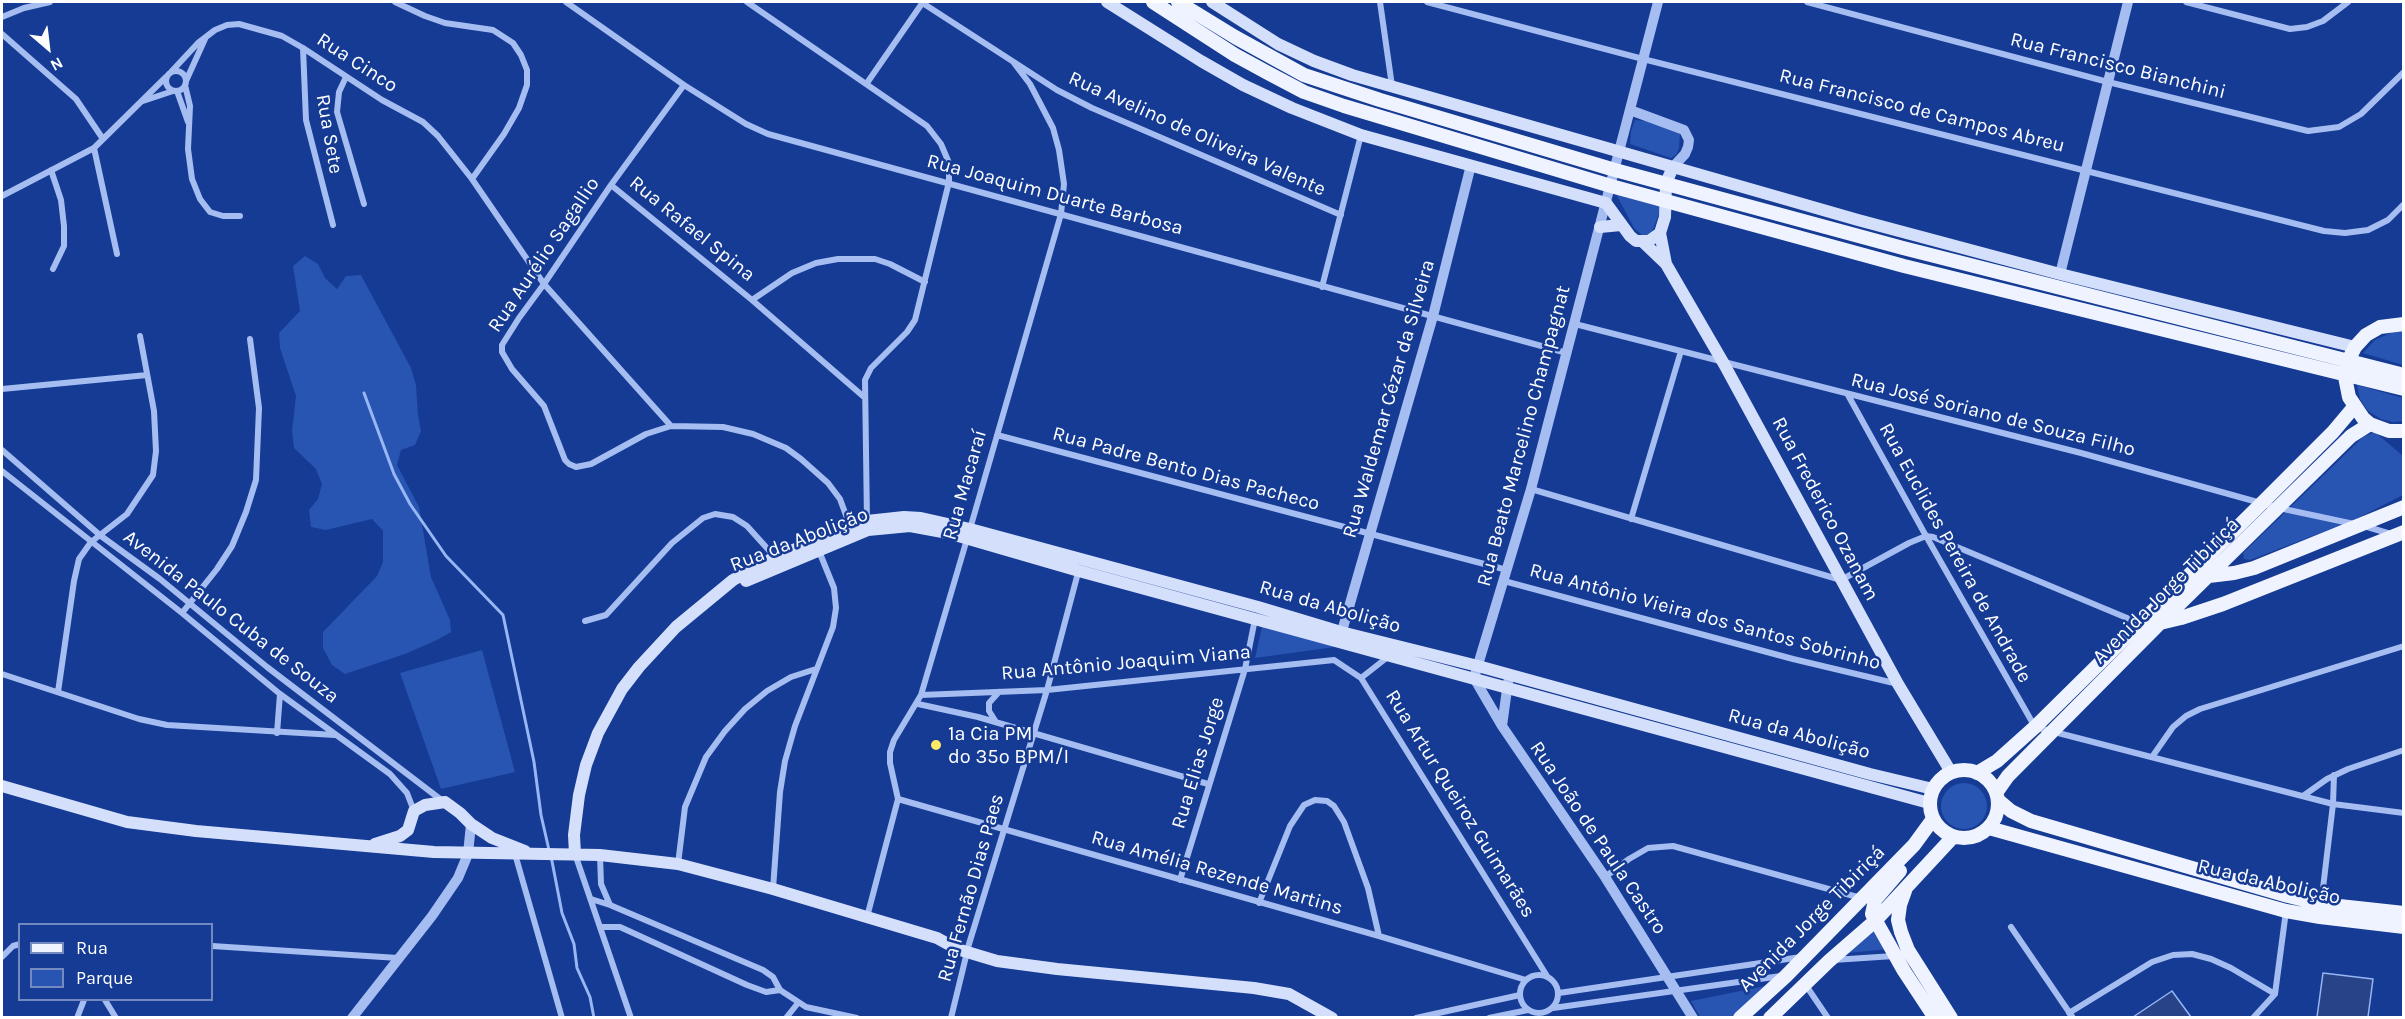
<!DOCTYPE html>
<meta charset="utf-8">
<style>
body{margin:0}
#map{position:relative;width:2405px;height:1019px;overflow:hidden;background:#153b94;font-family:Karla,sans-serif}
canvas{display:block}
.frame{position:absolute;inset:0;border:3px solid #fff;pointer-events:none}
.legend{position:absolute;left:18px;top:923px;width:195px;height:78px;box-sizing:border-box;background:#153b94;border:2px solid #7389bf;margin:0;padding:8px 10px;list-style:none;font-size:18px;color:#fff}
.legend li{display:flex;align-items:center;gap:12px;height:30px}
.legend b{width:30px;border:2px solid #7389bf}
.north{position:absolute;left:18px;top:18px;width:60px;height:60px;-webkit-text-stroke:4px #153b94;paint-order:stroke;rotate:152deg;font-size:16px;font-weight:700;line-height:24px;text-align:center;color:#fff}
.north::after{content:'';display:block;margin:auto;width:21px;height:27px;background:#fff;clip-path:polygon(50% 0,100% 100%,50% 72%,0 100%)}
</style>
<div id="map">
<canvas width="2405" height="1019"></canvas>
<div class="frame"></div>
<ul class="legend">
<li><b style="height:8px;background:#eff3ff"></b>Rua</li>
<li><b style="height:16px;background:#2854b2"></b>Parque</li>
</ul>
<div class="north">N</div>
</div>
<script>
const c = document.querySelector('canvas').getContext('2d');
c.lineJoin = 'round';
function fill(path, color) { c.fillStyle = color; c.fill(path, 'evenodd'); }
const toPath = rows => new Path2D(rows.map(r => 'M' + r).join(''));
function stroke(path, color, width, dash) { c.strokeStyle = color; c.lineWidth = width; c.lineCap = dash ? 'butt' : 'round'; c.setLineDash(dash || []); c.stroke(path); }
function drawText(font, color, halo, rows, align = 'center') {
  c.font = font + ' Karla,sans-serif'; c.lineWidth = 5; c.setLineDash([]); c.textBaseline = 'middle'; c.strokeStyle = halo; c.fillStyle = color; for (const [text, x, y, turn = 0] of rows) {
    c.save(); c.translate(x, y); c.rotate((+turn || 0) * Math.PI / 180); c.textAlign = isNaN(turn) ? turn : align; if (halo) c.strokeText(text, 0, 0); c.fillText(text, 0, 0); c.restore();
  }
}
const green = toPath([
 [1635,120,1646,121,1680,134,1679,148,1676,155,1671,158,1630,144,1631,131],
 [1616,194,1662,207,1651,234,1643,236,1634,228],
 [305,256,318,264,325,278,337,289,346,276,361,275,411,368,416,385,418,415,421,431,415,445,401,450,397,465,419,507,431,577,450,620,451,632,437,640,405,654,345,674,332,665,323,648,323,632,377,576,383,562,383,531,372,519,326,530,311,527,309,510,318,499,322,484,316,469,294,448,292,431,296,396,280,348,279,333,300,311,293,266],
 [2395,331,2403,331,2403,365,2363,353,2375,340],
 [2357,385,2403,398,2403,421,2393,422,2381,419,2368,411,2360,399],
 [2375,432,2403,456,2403,495,2354,520,2250,560,2244,559,2243,553,2363,437],
 [1263,622,1333,639,1335,647,1255,658],
 [482,650,515,772,441,789,400,673],
 '1941 806a23 23 0 1 1 46 0a23 23 0 1 1-46 0Z',
 [1876,928,1889,949,1847,953],
 [1765,986,1732,1017,1700,1017,1691,1001]
]);
const water = toPath([
 [2323,973,2373,979,2368,1017,2317,1017,2323,973],
 [2172,991,2191,1017,2133,1017,2172,991]
]);
const stream = toPath([
 [364,393,394,474,410,504,446,556,503,615,534,762,541,815,549,850],
 [551,856,562,913,574,944,577,968,590,997,594,1018]
]);
const minor = toPath([
 [395,2,425,16,445,23,493,30,513,43,521,55,527,70,527,85,519,108,504,134,472,179],
 [566,2,684,85,746,124,768,134,1567,353],
 [747,2,927,126,941,144,949,163,949,182,915,320,907,332,871,368,865,380,867,521],
 [921,2,1057,90,1092,108,1341,215],
 [1380,2,1392,86],
 [1427,2,1643,59,2324,231,2345,233,2368,230,2388,220,2404,204],
 [1807,2,2108,82,2308,131,2339,127,2361,114,2404,72],
 [2186,2,2290,29,2307,27,2323,21,2348,2],
 [2,17,24,8,50,2],
 [2,34,76,99,103,139],
 [303,48,306,120,333,225],
 '166 81a10 10 0 1 1 20 0a10 10 0 1 1-20 0Z',
 [171,72,198,43,215,30,227,25,239,24,282,36,303,48,382,100,423,122,438,136,472,179,544,284,671,426],
 [346,77,339,92,337,112,364,204],
 [186,81,205,39],
 [867,83,923,2],
 [185,85,190,106,188,149,192,179,200,199,210,212,223,216,240,216],
 [684,85,611,185,544,284,519,318,502,345,502,352,512,369,544,406,565,460,569,464,576,467,591,464,646,434,671,426,723,427,753,434,786,448,801,459,828,483,840,499,851,529],
 [177,91,188,122],
 [143,101,173,91],
 [94,148,117,254],
 [51,170,61,200,64,226,64,246,53,269],
 [611,185,752,300,864,397],
 [2,196,94,148,166,77],
 [1322,287,1361,135],
 [752,300,792,273,816,263,838,259,875,259,890,264,925,282],
 [1575,324,2081,453,2279,508,2354,524],
 [2,389,147,375],
 [1848,395,1926,536,2035,727,2333,804,2404,813],
 [997,435,1507,570],
 [2,450,101,536,160,579,267,667,444,802],
 [2,471,182,613,280,694,390,774,407,793,414,811],
 [1531,489,1841,580,1909,543,1926,536,1933,537,2139,623],
 [1631,519,1681,351],
 [2364,526,2391,534],
 [970,529,1061,214,1064,184,1059,150,1053,128,1030,84,1014,63],
 [1504,581,1793,659,1898,684],
 [182,613,217,569,232,546,246,512,256,480,259,408,250,339],
 [585,621,606,615,672,543,703,518,715,514,733,517,747,526,775,557],
 [2,674,139,719,167,725,335,735],
 [1361,678,1389,656],
 [58,692,74,581,79,559,91,542,127,514,153,475,156,451,154,411,140,336],
 [921,695,1047,690,1334,660,1361,678,1547,976],
 [918,704,978,717,1208,784],
 [996,722,989,711,989,703,999,692],
 [277,733,280,694],
 [2152,757,2173,727,2186,716,2200,709,2404,646],
 [2303,796,2327,779,2348,769,2404,750],
 [898,799,1379,936,1526,980],
 [515,854,562,1018],
 [575,854,631,1018],
 [600,855,601,884,610,905,763,970,773,977,780,990,806,1007,857,1018],
 [678,864,685,807,706,757,725,731,745,709,767,691,791,677,816,669],
 [1605,877,1629,859,1648,848,1673,846,1861,898],
 [1180,880,1245,669,1255,619],
 [773,889,780,792,785,761,795,726,833,627,836,608,834,588,819,551],
 [591,899,610,905],
 [1259,903,1290,826,1304,805,1315,800,1327,801,1334,806,1344,822,1368,888,1379,936],
 [2321,905,2333,804,2334,775],
 [867,917,898,799,890,763,890,752,894,740,921,695,967,539],
 [601,927,620,927,747,985,766,992,780,990],
 [2011,927,2073,1018],
 [212,946,398,958],
 [2,957,13,946,20,944],
 [1833,960,1894,956],
 '1520 994a19 19 0 1 1 38 0a19 19 0 1 1-38 0Z',
 [1805,984,1828,1018],
 [1559,993,1801,957],
 [105,1000,116,1018],
 [1553,1008,1781,976],
 [2069,1013,2152,962,2173,955,2192,954,2211,959,2231,968,2275,994],
 [77,1018,84,1000],
 [786,1018,798,1003],
 [951,1018,969,944,1047,690,1079,569],
 [1416,1018,1520,995],
 [1489,1018,1528,1010],
 [2253,1018,2275,994,2286,911]
]);
const tertiary = toPath([
 [1658,2,1531,489,1474,678,1502,726,1605,877,1693,1018],
 [1630,110,1684,130,1689,140,1688,147,1685,154,1673,167],
 [2060,274,2128,2],
 [1340,638,1433,316,1471,165],
 [1502,726,1508,682],
 [352,1018,432,916,458,878,468,854,471,824]
]);
const secondary = toPath([
 [1107,2,1201,61,1243,85,1292,108,1361,135,1606,203,1630,236,1636,241,1649,241,1660,233,1665,217,1666,183,1673,167],
 [1212,2,1278,44,1314,61,1352,75,1858,220,2060,274,2355,347],
 [1600,227,1621,225],
 [1660,233,1666,264],
 [1643,242,1666,264,1724,364,1898,684,1951,772],
 [746,581,868,530,910,526,948,533,1079,571,1929,803],
 [2,786,127,822,196,831,434,852,600,855,678,864,773,889,937,938,957,949,997,961,1057,969,1254,988,1289,994,1332,1018],
 [375,844,400,836,408,830,414,811,425,805,445,802,460,813,471,824,492,838,525,851],
 [575,854,574,835,579,795,586,765,598,733,622,689,639,667,676,627,733,580,775,557,867,521,904,517,921,518,970,529,1258,607,1341,632,1478,666,1870,774,1933,789]
]);
const primary = toPath([
 [1153,2,1235,55,1268,73,1304,92,1344,106,1611,186,1904,266,2404,389],
 [1178,2,1235,37,1304,75,1380,100,1615,170,1903,248,2404,375],
 [2404,324,2380,327,2366,335,2355,347,2348,361,2345,377,2349,397,2363,418,2370,424,2389,431,2404,431],
 [2206,574,2209,576,2234,573,2254,568,2404,507],
 [2160,623,2181,618,2223,604,2404,532],
 '1930 804a34 34 0 1 1 68 0a34 34 0 1 1-68 0Z',
 [1977,773,1997,761,2035,727,2262,503,2333,432,2354,407],
 [1996,793,2008,776,2160,623,2351,436,2370,424],
 [1998,800,2011,811,2031,821,2288,896,2321,904,2404,913],
 [1989,828,2286,911,2320,917,2404,927],
 [1900,871,1875,900,1872,914,1904,971,1935,1018],
 [1905,891,1900,905,1898,920,1901,932,1908,950,1951,1018],
 [1740,1018,1786,976,1914,845,1933,819],
 [1770,1018,1829,961,1875,921,1953,837]
]);
const markers = [
 [936,745,6,"#ffe865"]
];
const streetNames = [
 ["Rua Cinco",357,63,33],
 ["Rua Francisco Bianchini",2118,66,14],
 ["Rua Francisco de Campos Abreu",1922,111,14],
 ["Rua Sete",329,134,80],
 ["Rua Avelino de Oliveira Valente",1197,134,24],
 ["Rua Joaquim Duarte Barbosa",1055,195,15],
 ["Rua Rafael Spina",692,229,39],
 ["Rua Aurélio Sagallio",544,255,-56],
 ["Rua Waldemar Cézar da Silveira",1389,399,-74],
 ["Rua José Soriano de Souza Filho",1993,415,14],
 ["Rua Beato Marcelino Champagnat",1524,436,-75],
 ["Rua Padre Bento Dias Pacheco",1186,469,15],
 ["Rua Macaraí",965,485,-74],
 ["Rua Frederico Ozanam",1825,509,62],
 ["Rua da Abolição",799,540,-21],
 ["Rua Euclides Pereira de Andrade",1955,553,61],
 ["Avenida Jorge Tibiriçá",2166,591,-45],
 ["Rua da Abolição",1330,607,16],
 ["Avenida Paulo Cuba de Souza",231,617,38],
 ["Rua Antônio Vieira dos Santos Sobrinho",1705,617,15],
 ["Rua Antônio Joaquim Viana",1126,663,-5],
 ["Rua da Abolição",1799,734,15],
 ["Rua Elias Jorge",1198,763,-73],
 ["Rua Artur Queiroz Guimarães",1460,804,58],
 ["Rua João de Paula Castro",1598,838,56],
 ["Rua Amélia Rezende Martins",1217,873,16],
 ["Rua da Abolição",2269,882,13],
 ["Rua Fernão Dias Paes",971,888,-74],
 ["Avenida Jorge Tibiriçá",1812,919,-45]
];
const poiNames = [
 ["1ª Cia PM",948,734],
 ["do 35º BPM/I",948,757]
];
fill(green, '#2854b2');
fill(water, '#284387');
stroke(water, '#97b6f4', 1.5);
stroke(stream, '#97b6f4', 3);
stroke(minor, '#a5bdf1', 6);
stroke(tertiary, '#a5bdf1', 10);
stroke(secondary, '#d4dffc', 12);
stroke(primary, '#eff3ff', 14);
for (const [x, y, r, color] of markers) { const dot = new Path2D(); dot.arc(x, y, r, 0, 2 * Math.PI); c.fillStyle = color; c.fill(dot); stroke(dot, '#153b94', 2); }
drawText('20px', '#fff', '#153b94', streetNames);
drawText('20px', '#fff', '#153b94', poiNames, 'left');
</script>
